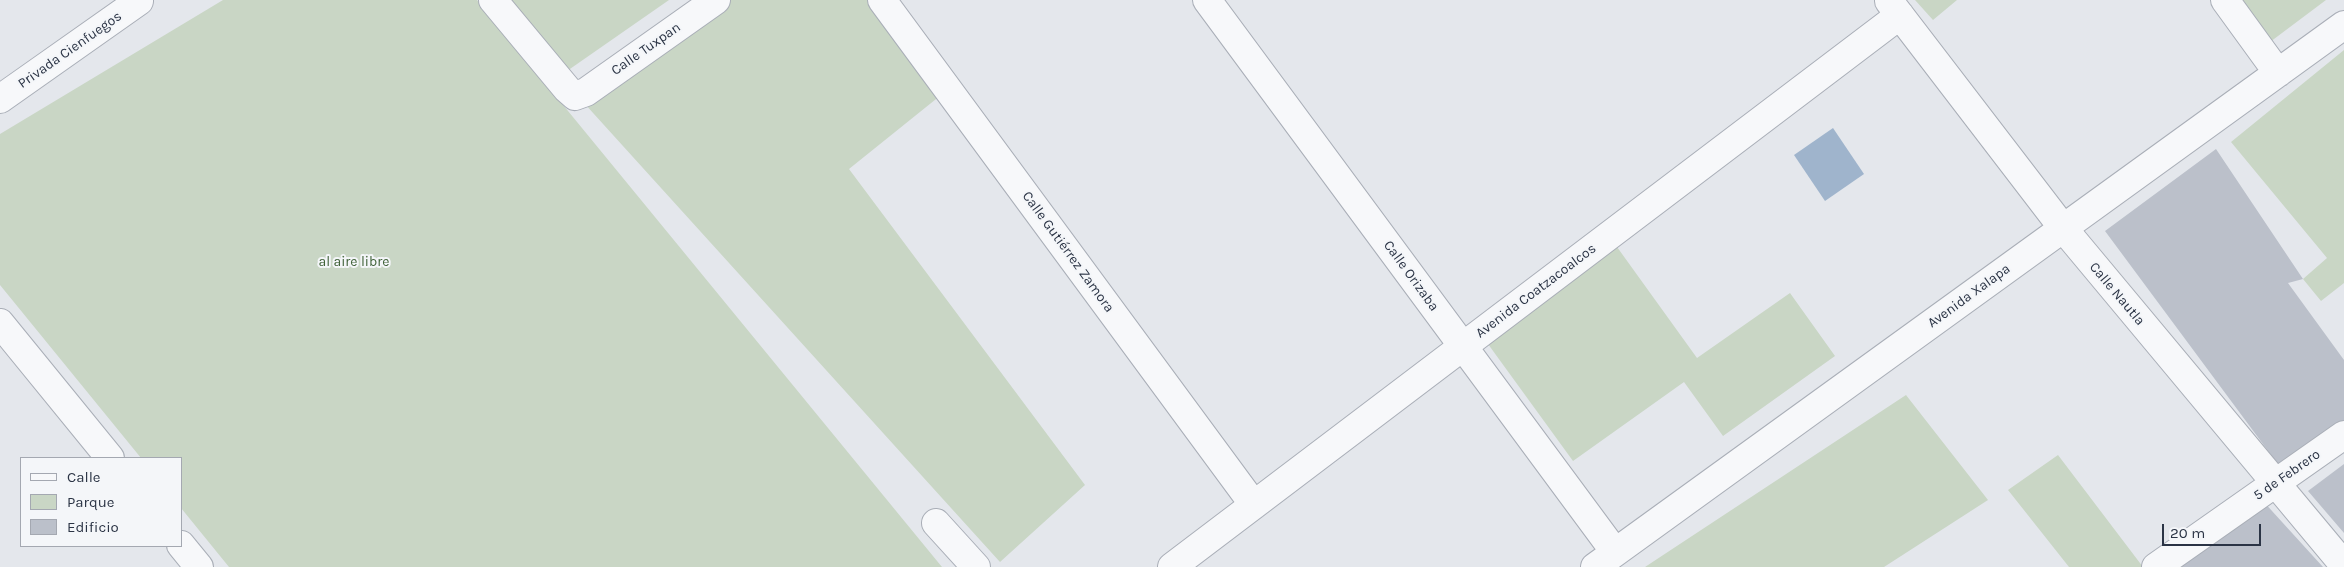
<!DOCTYPE html>
<meta charset="utf-8">
<style>
body{margin:0}
#map{position:relative;width:2344px;height:567px;overflow:hidden;background:#e4e7ec;font-family:Karla,sans-serif}
canvas{display:block}
.legend{position:absolute;left:20px;top:457px;width:162px;height:90px;box-sizing:border-box;background:#f4f6f9;border:1px solid #a4a8b1;margin:0;padding:6px 9px;list-style:none;font-size:15px;color:#2b3445}
.legend li{display:flex;align-items:center;gap:10px;height:25px}
.legend b{width:25px;border:1px solid #a4a8b1}
.scale{position:absolute;left:2162px;top:524px;width:99px;height:22px;box-sizing:border-box;border:2px solid #2b3445;border-top:0;padding-left:6px;font-size:15px;line-height:18px;white-space:nowrap;color:#2b3445;-webkit-text-stroke:4px #f4f6f9;paint-order:stroke}
</style>
<div id="map">
<canvas width="2344" height="567"></canvas>
<ul class="legend">
<li><b style="height:6px;background:#f7f8fa"></b>Calle</li>
<li><b style="height:14px;background:#c9d6c5"></b>Parque</li>
<li><b style="height:14px;background:#bbc0ca"></b>Edificio</li>
</ul>
<div class="scale">20 m</div>
</div>
<script>
const c = document.querySelector('canvas').getContext('2d');
c.lineJoin = 'round';
function fill(path, color) { c.fillStyle = color; c.fill(path, 'evenodd'); }
const toPath = rows => new Path2D(rows.map(r => 'M' + r).join(''));
function stroke(path, color, width, dash) { c.strokeStyle = color; c.lineWidth = width; c.lineCap = dash ? 'butt' : 'round'; c.setLineDash(dash || []); c.stroke(path); }
function drawText(font, color, halo, rows, align = 'center') {
  c.font = font + ' Karla,sans-serif'; c.lineWidth = 4; c.setLineDash([]); c.textBaseline = 'middle'; c.strokeStyle = halo; c.fillStyle = color; for (const [text, x, y, turn = 0] of rows) {
    c.save(); c.translate(x, y); c.rotate((+turn || 0) * Math.PI / 180); c.textAlign = isNaN(turn) ? turn : align; if (halo) c.strokeText(text, 0, 0); c.fillText(text, 0, 0); c.restore();
  }
}
const green = toPath([
 [223,0,477,0,942,567,229,567,181,508,181,458,141,458,0,285,0,134],
 [509,0,669,0,567,71],
 [728,0,890,0,956,83,849,169,1085,485,1000,562,584,103],
 [1915,0,1957,0,1933,20],
 [2243,0,2326,0,2270,42],
 [2344,50,2344,283,2321,301,2303,279,2327,258,2231,142],
 [1612,240,1697,358,1790,293,1835,356,1723,436,1684,382,1573,461,1480,333],
 [1906,395,1988,500,1884,567,1645,567],
 [2058,455,2143,567,2069,567,2008,490]
]);
const water = toPath([
 [1833,128,1864,174,1825,201,1794,155]
]);
const building = toPath([
 [2216,149,2303,279,2288,283,2344,360,2344,420,2280,467,2105,231],
 [2344,464,2344,533,2308,491],
 [2262,500,2323,567,2172,567]
]);
const minor = toPath([
 [493,0,567,89,575,96,586,92,716,0],
 [882,0,1254,505],
 [1207,0,1615,552],
 [2225,0,2278,73],
 [1889,1,2063,228,2344,565],
 [0,99,139,1],
 [0,323,110,458],
 [936,523,976,567],
 [181,545,199,567],
 [1172,567,1900,15],
 [1595,567,2344,25],
 [2156,567,2344,435]
]);
const streetNames = [
 ["Calle Tuxpan",646,49,-35],
 ["Privada Cienfuegos",70,50,-35],
 ["Calle Gutiérrez Zamora",1068,252,54],
 ["Calle Orizaba",1411,276,54],
 ["Avenida Coatzacoalcos",1536,291,-37],
 ["Calle Nautla",2117,294,50],
 ["Avenida Xalapa",1969,296,-36],
 ["5 de Febrero",2287,475,-35]
];
const parkNames = [
 ["al aire libre",354,262]
];
fill(green, '#c9d6c5');
fill(water, '#9fb4cc');
fill(building, '#bbc0ca');
stroke(minor, '#a9aeb7', 30);
stroke(minor, '#f7f8fa', 28);
drawText('14px', '#2b3445', '#f4f6f9', streetNames);
drawText('14px', '#3f6138', '#f4f6f9', parkNames);
</script>
